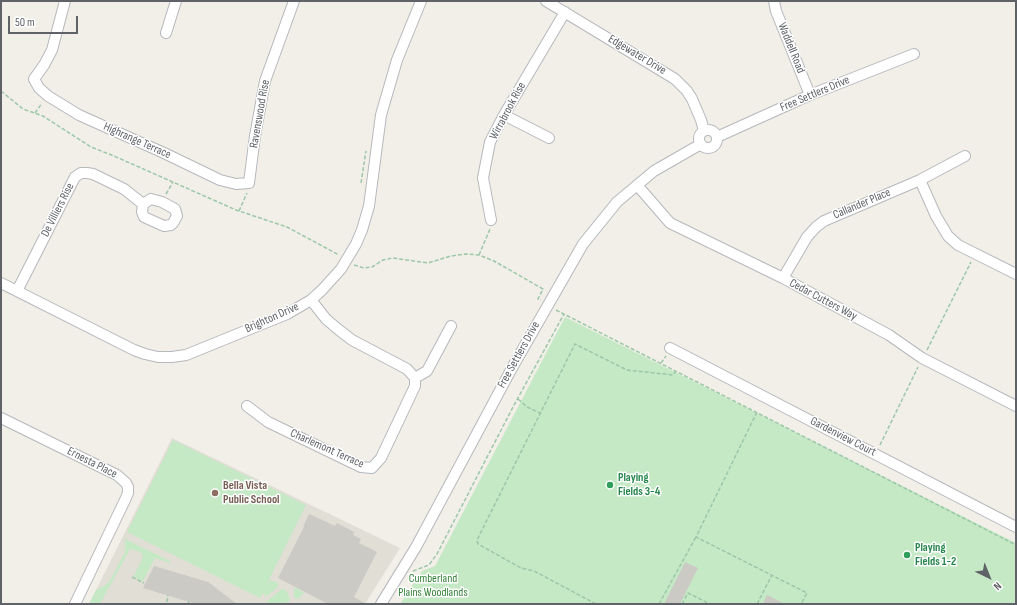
<!DOCTYPE html>
<style>
body{margin:0}
#map{position:relative;width:1017px;height:605px;overflow:hidden;background:#f1efe8;font-family:"Sofia Sans Condensed",sans-serif}
canvas{display:block}
.frame{position:absolute;inset:0;border:2px solid #5f6368;pointer-events:none}
.north{position:absolute;left:969px;top:557px;width:40px;height:40px;-webkit-text-stroke:3px #fff;paint-order:stroke;rotate:137deg;font-size:11px;font-weight:700;line-height:16px;text-align:center;color:#5f6368}
.north::after{content:'';display:block;margin:auto;width:14px;height:18px;background:#5f6368;clip-path:polygon(50% 0,100% 100%,50% 72%,0 100%)}
.scale{position:absolute;left:8px;top:16px;width:70px;height:18px;box-sizing:border-box;border:2px solid #5f6368;border-top:0;padding-left:5px;font-size:12px;line-height:14px;white-space:nowrap;color:#5f6368;-webkit-text-stroke:3px #fff;paint-order:stroke}
</style>
<div id="map">
<canvas width="1017" height="605"></canvas>
<div class="frame"></div>
<div class="north">N</div>
<div class="scale">50 m</div>
</div>
<script>
const c = document.querySelector('canvas').getContext('2d');
c.lineJoin = 'round';
function fill(path, color) { c.fillStyle = color; c.fill(path, 'evenodd'); }
const toPath = rows => new Path2D(rows.map(r => 'M' + r).join(''));
function stroke(path, color, width, dash) { c.strokeStyle = color; c.lineWidth = width; c.lineCap = dash ? 'butt' : 'round'; c.setLineDash(dash || []); c.stroke(path); }
function drawText(font, color, halo, rows, align = 'center') {
  c.font = font + ' "Sofia Sans Condensed",sans-serif'; c.lineWidth = 3; c.setLineDash([]); c.textBaseline = 'middle'; c.strokeStyle = halo; c.fillStyle = color; for (const [text, x, y, turn = 0] of rows) {
    c.save(); c.translate(x, y); c.rotate((+turn || 0) * Math.PI / 180); c.textAlign = isNaN(turn) ? turn : align; if (halo) c.strokeText(text, 0, 0); c.fillText(text, 0, 0); c.restore();
  }
}
const education = toPath([
 [172,438,400,548,365,604,89,604]
]);
const green = toPath([
 [565,317,1016,543,1016,604,400,604,422,571,435,566],
 [173,440,306,505,267,584,270,580,278,583,278,587,267,596,265,596,263,593,260,598,127,532],
 [125,539,170,561,170,563,155,558,143,581,136,578,134,576,143,557,142,554,138,551,130,549,100,604,89,604,96,590,106,585,111,579,125,552],
 [294,588,297,588,304,593,298,599,294,598],
 [282,589,286,590,287,592,290,599,289,602,279,604,269,604,267,602,268,600]
]);
const building = toPath([
 [309,514,335,526,337,523,354,532,353,535,361,539,359,543,377,552,354,597,366,604,328,604,278,578,304,527,303,527],
 [685,562,698,568,680,604,664,604],
 [154,566,208,582,237,604,196,604,143,588],
 [767,595,785,604,763,604]
]);
const path = toPath([
 [1,91,23,109,43,116,91,147,114,156,236,210,287,227,339,255],
 [35,113,42,103],
 [361,183,366,151],
 [166,194,173,182],
 [239,211,247,193],
 [479,255,490,229],
 [354,265,364,268,372,267,383,260,393,258,428,263,451,256,466,254,479,255,494,261,543,289,538,299,541,300],
 [556,310,1016,545],
 [927,350,971,262],
 [661,363,666,356],
 [518,399,527,407,540,413],
 [757,412,696,537,807,593,801,604],
 [880,445,918,367],
 [413,571,429,565,437,554,513,407,564,314],
 [132,577,144,583],
 [167,602,168,595],
 [188,604,189,601],
 [596,604,534,571,521,568,478,544,477,540,575,344,627,370,673,375,676,371],
 [659,604,696,537],
 [682,604,688,593,710,604],
 [757,604,772,575]
]);
const street = toPath([
 [65,1,52,50,44,65,34,79,39,88,48,96,79,115,164,153,220,180,236,184,249,183,255,136,265,81,294,1],
 [546,1,675,79,687,91,692,99,701,120,704,131],
 [774,1,776,11,810,95],
 [166,33,176,1],
 [504,115,549,138],
 '699 139a9 9 0 1 1 18 0a9 9 0 1 1-18 0Z',
 [717,137,810,95,914,54],
 [920,180,936,216,948,236,958,245,1016,274],
 [637,185,670,223,783,278,889,335,922,358,1016,406],
 [151,199,162,202,175,209,177,216,173,223,171,225,164,226,144,217,142,212,143,204,151,199],
 [491,220,483,178,490,142,504,115,565,12],
 [783,278,807,237,816,227,824,221,920,180,965,156],
 [1,283,134,350,145,354,158,357,172,357,186,355,287,314,311,300,322,290,341,269,356,244,362,230,369,206,381,115,397,60,421,1],
 [17,291,75,177,81,173,87,173,93,174,124,189,143,204],
 [670,348,1016,527],
 [415,378,427,371,451,326],
 [247,406,268,422,361,467,372,468,381,458,415,386,415,378,407,369,352,340,339,330,326,319,311,300],
 [1,418,117,475,126,483,128,487,128,493,125,500,75,604],
 [381,604,416,547,512,368,583,244,617,202,654,171,701,144]
]);
const markers = [
 [610,485,4,"#2e9e5b"],
 [215,493,4,"#8d6e63"],
 [907,555,4,"#2e9e5b"]
];
const streetNames = [
 ["Waddell Road",791,48,68],
 ["Edgewater Drive",637,55,31],
 ["Free Settlers Drive",815,94,-23],
 ["Wirrabrook Rise",508,111,-62],
 ["Ravenswood Rise",260,114,-80],
 ["Highrange Terrace",137,141,24],
 ["Callander Place",862,204,-23],
 ["De Villiers Rise",58,210,-63],
 ["Cedar Cutters Way",823,300,28],
 ["Brighton Drive",272,318,-24],
 ["Free Settlers Drive",519,355,-61],
 ["Gardenview Court",843,437,27],
 ["Charlemont Terrace",327,449,24],
 ["Ernesta Place",92,463,27]
];
const leisureNames = [
 ["Playing",618,478],
 ["Fields 3-4",618,492],
 ["Playing",915,548],
 ["Fields 1-2",915,562]
];
const educationNames = [
 ["Bella Vista",223,486],
 ["Public School",223,500]
];
const parkNames = [
 ["Cumberland",433,579],
 ["Plains Woodlands",433,593]
];
fill(education, '#e1ded6');
fill(green, '#c5e8c5');
fill(building, '#cccac5');
stroke(street, '#b5b8bc', 12);
stroke(path, '#9cc7a9', 1.5, [4, 2]);
stroke(street, '#fff', 10);
for (const [x, y, r, color] of markers) { const dot = new Path2D(); dot.arc(x, y, r, 0, 2 * Math.PI); c.fillStyle = color; c.fill(dot); stroke(dot, '#fff', 1.5); }
drawText('12px', '#5f6368', '#fff', streetNames);
drawText('bold 12px', '#27864d', '#fff', leisureNames, 'left');
drawText('bold 12px', '#785e54', '#fff', educationNames, 'left');
drawText('12px', '#348238', '#fff', parkNames);
</script>
